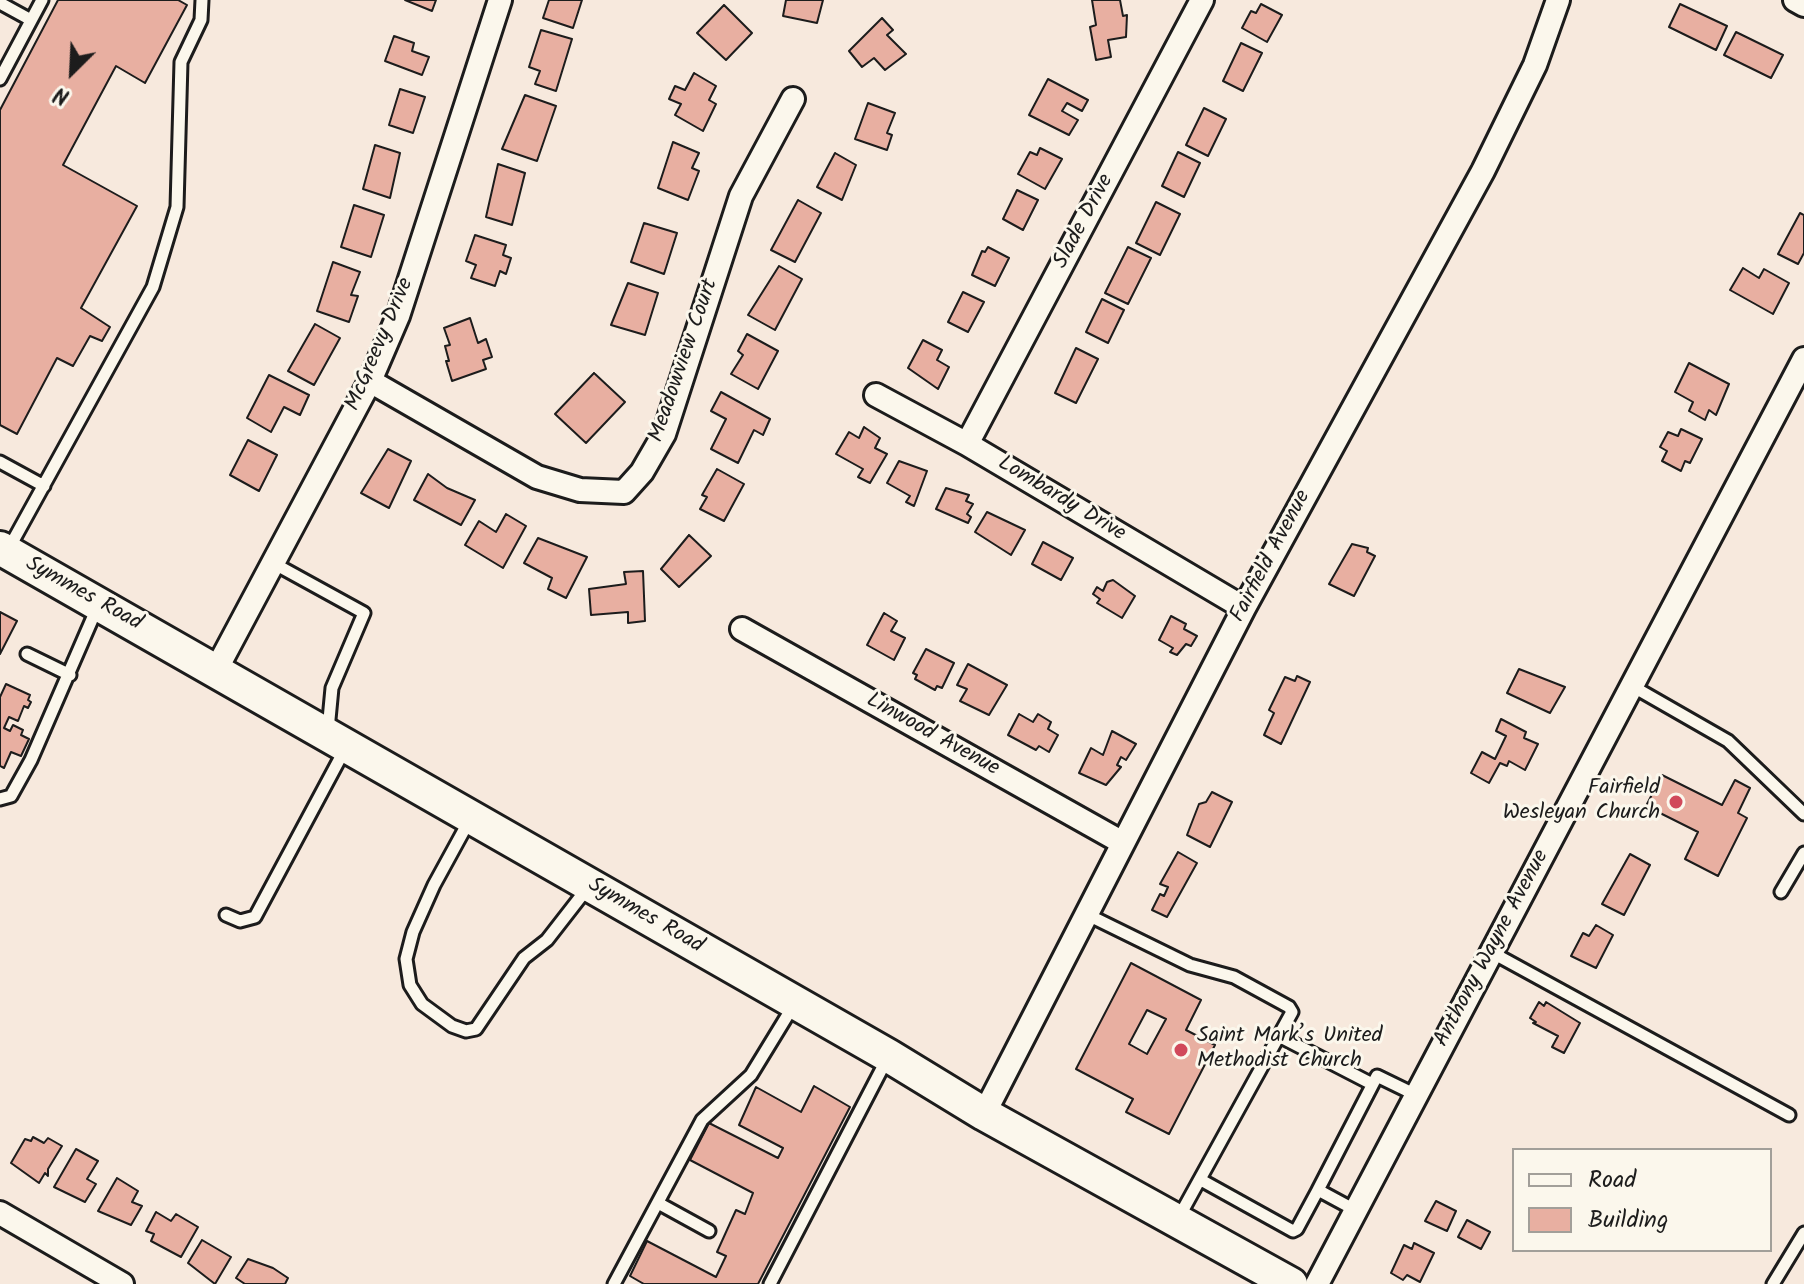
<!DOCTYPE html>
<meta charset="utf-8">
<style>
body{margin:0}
#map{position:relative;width:1804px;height:1284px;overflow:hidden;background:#f7e9dd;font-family:Kalam,sans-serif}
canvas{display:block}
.legend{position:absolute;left:1512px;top:1148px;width:260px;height:104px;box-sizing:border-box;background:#fbf7ec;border:2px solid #a29f99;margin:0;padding:10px 14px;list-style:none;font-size:24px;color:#1c1c1c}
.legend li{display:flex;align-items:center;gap:16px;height:40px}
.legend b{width:40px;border:2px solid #a29f99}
.north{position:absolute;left:32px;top:32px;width:80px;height:80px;-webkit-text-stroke:6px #fbf7ec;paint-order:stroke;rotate:204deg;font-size:22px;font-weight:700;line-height:32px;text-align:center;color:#1c1c1c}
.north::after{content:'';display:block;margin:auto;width:28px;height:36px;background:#1c1c1c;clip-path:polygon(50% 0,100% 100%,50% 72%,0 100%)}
</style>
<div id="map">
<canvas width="1804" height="1284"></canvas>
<ul class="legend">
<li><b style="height:10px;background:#fbf7ec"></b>Road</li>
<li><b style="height:22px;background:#e8afa1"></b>Building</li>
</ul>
<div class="north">N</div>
</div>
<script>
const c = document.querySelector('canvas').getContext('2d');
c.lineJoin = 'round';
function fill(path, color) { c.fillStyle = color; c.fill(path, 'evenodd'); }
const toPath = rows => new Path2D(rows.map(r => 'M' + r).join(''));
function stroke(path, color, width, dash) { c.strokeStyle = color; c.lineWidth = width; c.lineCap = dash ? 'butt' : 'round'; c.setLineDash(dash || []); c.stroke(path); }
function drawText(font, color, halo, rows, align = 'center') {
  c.font = font + ' Kalam,sans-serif'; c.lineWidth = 6; c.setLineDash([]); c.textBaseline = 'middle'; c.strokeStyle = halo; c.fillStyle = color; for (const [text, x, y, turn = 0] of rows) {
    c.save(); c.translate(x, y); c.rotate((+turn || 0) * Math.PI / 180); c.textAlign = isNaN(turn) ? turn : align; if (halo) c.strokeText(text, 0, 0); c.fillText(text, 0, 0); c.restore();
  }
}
const building = toPath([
 [58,0,178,0,187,5,145,83,116,66,63,165,137,206,81,308,110,327,102,341,90,336,73,366,57,358,17,434,0,425,0,110,58,0],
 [405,0,436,0,432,11,405,0],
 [549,0,582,0,573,28,543,18,549,0],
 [786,0,823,0,817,23,783,16,786,0],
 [1092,0,1120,0,1123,16,1127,15,1126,37,1108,40,1111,57,1096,60,1090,27,1096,25,1092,0],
 [1261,4,1282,15,1267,42,1242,28,1251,11,1256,13,1261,4],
 [1680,4,1727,26,1716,50,1669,27,1680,4],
 [724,5,752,33,726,60,697,33,724,5],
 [882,18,893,30,887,35,906,54,885,70,874,58,862,67,849,51,882,18],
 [541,30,572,39,556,91,535,84,540,71,529,67,541,30],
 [1736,32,1783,55,1771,78,1724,55,1736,32],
 [394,36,414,43,412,51,429,57,422,75,385,61,394,36],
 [1241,43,1262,53,1243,91,1223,81,1241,43],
 [694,73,716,86,709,100,716,104,703,131,675,115,681,104,669,99,675,86,685,90,694,73],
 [1048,79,1088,100,1082,111,1067,103,1062,111,1078,120,1069,135,1029,115,1048,79],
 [400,89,425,97,413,133,389,125,400,89],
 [525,95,556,106,537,161,502,149,525,95],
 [868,103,895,113,887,133,892,135,887,150,855,139,868,103],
 [1204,108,1226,119,1208,156,1186,145,1204,108],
 [673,142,699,153,692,168,699,171,688,200,658,188,673,142],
 [375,145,400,153,390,198,363,189,375,145],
 [1040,148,1062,159,1045,189,1018,174,1030,152,1037,155,1040,148],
 [1178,152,1200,163,1184,197,1162,186,1178,152],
 [835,153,856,165,842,200,817,187,835,153],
 [498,164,525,173,512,225,486,217,498,164],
 [1017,190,1038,200,1023,230,1003,219,1017,190],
 [798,200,821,213,795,262,771,250,798,200],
 [1156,202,1180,214,1160,255,1136,243,1156,202],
 [354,205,384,215,371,257,341,247,354,205],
 [1800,213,1804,215,1804,253,1798,264,1778,254,1800,213],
 [644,223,677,233,664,274,631,262,644,223],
 [475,235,506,245,503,255,511,258,506,274,500,271,495,286,471,278,476,265,466,261,475,235],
 [988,247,1009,258,995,286,972,275,982,251,985,252,988,247],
 [1128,247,1151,258,1128,304,1105,293,1128,247],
 [333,262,360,272,351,295,358,296,349,322,317,311,333,262],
 [779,266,802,279,775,330,748,315,779,266],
 [1743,268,1759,278,1764,269,1789,283,1773,314,1730,290,1743,268],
 [628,283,658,293,645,335,611,325,628,283],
 [963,292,984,302,968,332,948,322,963,292],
 [1102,299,1124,310,1108,343,1086,332,1102,299],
 [470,318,478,343,486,339,492,357,483,360,486,369,452,381,446,361,449,361,445,346,450,345,444,328,470,318],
 [315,324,340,338,314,385,288,371,315,324],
 [747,334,778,351,758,389,731,374,743,355,738,351,747,334],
 [923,340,942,350,937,360,949,367,938,389,908,368,923,340],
 [1076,348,1098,359,1076,403,1055,393,1076,348],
 [1689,363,1729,384,1716,415,1709,410,1705,420,1689,411,1693,402,1675,392,1689,363],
 [594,373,625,402,586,443,555,414,594,373],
 [269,375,309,395,300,415,284,407,271,432,247,418,269,375],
 [721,392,770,419,763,435,754,430,738,463,711,449,726,419,711,411,721,392],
 [864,427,880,438,875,448,887,454,870,483,858,477,863,469,836,454,849,432,859,438,864,427],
 [1681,429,1702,439,1690,463,1685,461,1681,471,1662,461,1667,451,1660,447,1668,432,1678,436,1681,429],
 [248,440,277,455,259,491,230,475,248,440],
 [388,449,411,461,389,508,361,493,388,449],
 [899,461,927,471,914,506,906,502,910,496,887,483,899,461],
 [717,469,744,484,724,521,700,509,707,497,702,495,717,469],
 [428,474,447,488,475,500,461,525,414,500,428,474],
 [946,488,969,495,966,501,973,504,967,514,971,517,968,523,936,509,946,488],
 [987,512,1025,530,1011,555,975,532,987,512],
 [506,514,526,526,503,568,465,545,479,521,496,532,506,514],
 [689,535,711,556,679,587,661,569,689,535],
 [538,538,587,557,566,598,548,589,552,578,524,563,538,538],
 [1043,542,1073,558,1061,580,1032,564,1043,542],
 [1352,544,1368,548,1367,552,1375,556,1354,596,1329,584,1352,544],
 [643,571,645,621,628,623,628,612,591,615,589,589,626,584,624,572,643,571],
 [1113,580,1135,596,1122,618,1097,603,1100,599,1093,594,1097,587,1103,591,1107,582,1113,580],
 [0,612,17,621,0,654,0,612],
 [884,613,897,621,891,631,905,638,894,660,867,645,884,613],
 [1171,616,1186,624,1184,629,1197,636,1191,646,1186,644,1177,655,1170,652,1173,648,1159,640,1171,616],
 [926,649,954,663,942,688,937,686,935,690,915,679,917,675,913,673,926,649],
 [968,664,1007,685,989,715,960,701,967,689,957,685,968,664],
 [1519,669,1565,687,1550,713,1507,693,1519,669],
 [1297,676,1310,682,1281,744,1264,735,1274,713,1269,710,1285,677,1295,681,1297,676],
 [6,684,30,695,28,700,31,702,28,708,24,706,18,721,9,717,4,728,10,731,13,725,23,730,21,735,29,739,21,756,11,752,4,768,0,766,0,697,6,684],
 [1019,714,1033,722,1038,714,1051,722,1048,729,1058,735,1049,752,1039,746,1036,750,1008,735,1019,714],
 [1501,719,1526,732,1524,738,1538,744,1525,770,1509,761,1507,766,1500,763,1489,783,1471,773,1482,752,1495,759,1506,736,1496,731,1501,719],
 [1112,731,1136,744,1126,760,1121,757,1117,765,1121,767,1106,785,1079,773,1091,748,1103,755,1112,731],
 [1662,775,1722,805,1735,780,1750,788,1738,813,1747,818,1718,876,1685,859,1698,832,1646,806,1662,775],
 [1212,792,1232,802,1210,847,1187,835,1199,804,1206,802,1212,792],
 [1178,852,1197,863,1167,917,1152,910,1160,894,1164,896,1168,887,1160,884,1178,852],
 [1630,854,1650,865,1624,915,1602,904,1630,854],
 [1596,925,1613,935,1596,968,1571,956,1583,933,1589,936,1596,925],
 [1131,963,1201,1000,1186,1030,1215,1045,1169,1134,1126,1112,1133,1099,1076,1069,1131,963],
 [1147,1010,1166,1019,1147,1054,1129,1044,1147,1010],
 [1539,1002,1544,1006,1546,1002,1580,1023,1564,1053,1552,1047,1558,1036,1533,1023,1536,1022,1530,1018,1539,1002],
 [814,1086,850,1107,758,1284,644,1284,630,1276,647,1241,716,1277,726,1256,717,1252,736,1210,745,1214,753,1193,690,1160,709,1123,778,1158,783,1148,739,1125,756,1087,801,1112,814,1086],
 [33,1137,44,1143,48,1138,62,1146,48,1169,48,1176,45,1173,39,1183,11,1163,25,1139,31,1141,33,1137],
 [76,1149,98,1161,87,1179,96,1184,85,1202,54,1187,76,1149],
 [117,1178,138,1191,132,1202,142,1206,131,1225,98,1211,117,1178],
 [1436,1201,1456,1211,1447,1231,1425,1221,1436,1201],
 [156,1212,171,1221,176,1214,198,1227,181,1257,151,1241,154,1234,146,1231,156,1212],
 [1467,1220,1490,1232,1481,1249,1458,1237,1467,1220],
 [202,1240,231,1257,215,1284,188,1263,202,1240],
 [1414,1243,1434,1253,1420,1282,1407,1275,1403,1280,1391,1273,1404,1245,1412,1249,1414,1243],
 [248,1259,273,1268,288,1278,285,1284,245,1284,236,1278,248,1259]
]);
const service = toPath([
 [0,3,31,20],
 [0,79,42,0],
 [0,462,44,486],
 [8,550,153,287,177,207,181,62,201,20,202,0],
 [273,563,364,613,332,688,328,730],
 [27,654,70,675],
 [1632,686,1728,741,1804,814],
 [0,799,11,796,31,760,97,608],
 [469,821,434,885,413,932,406,959,410,985,422,1004,452,1026,466,1031,476,1029,524,958,547,940,589,886],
 [1781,892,1804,853],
 [1086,914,1190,965,1234,977,1289,1007,1292,1012,1179,1217],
 [226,915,240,921,255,917,345,749],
 [1491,952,1789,1115],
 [1279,1036,1372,1084],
 [1201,1180,1293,1231,1297,1229,1318,1190,1355,1210],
 [1318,1190,1377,1076,1416,1095],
 [658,1203,709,1231],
 [614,1284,702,1120,751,1075,795,1003],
 [770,1284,888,1057],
 [1773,1284,1804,1233]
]);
const minor = toPath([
 [1795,0,1804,5],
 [370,381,537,477,580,490,624,492,642,472,664,434,741,196,793,99],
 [876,395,967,444,1244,608],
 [967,444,1202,0],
 [742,629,1123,843],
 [216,670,370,381,398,316,500,0],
 [984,1114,1244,608,1483,171,1535,65,1558,0],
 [0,1213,122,1284],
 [1317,1284,1804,359]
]);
const secondary = toPath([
 [0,548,889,1056,984,1114,1291,1284]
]);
const markers = [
 [1676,802,8,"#d1495b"],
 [1181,1050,8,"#d1495b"]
];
const streetNames = [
 ["Slade Drive",1085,222,-62],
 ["McGreevy Drive",381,345,-67],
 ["Meadowview Court",685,361,-71],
 ["Lombardy Drive",1061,500,31],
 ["Fairfield Avenue",1272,557,-62],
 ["Symmes Road",83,595,29],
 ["Linwood Avenue",932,736,29],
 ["Symmes Road",645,917,30],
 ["Anthony Wayne Avenue",1493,949,-62]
];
const poiNames = [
 ["Fairfield",1660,789],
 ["Wesleyan Church",1660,814],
 ["Saint Mark’s United",1197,1037,"left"],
 ["Methodist Church",1197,1062,"left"]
];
fill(building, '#e8afa1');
stroke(building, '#1c1c1c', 2);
stroke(service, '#1c1c1c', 17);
stroke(minor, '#1c1c1c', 28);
stroke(secondary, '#1c1c1c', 38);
stroke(service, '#fbf7ec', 11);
stroke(minor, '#fbf7ec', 22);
stroke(secondary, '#fbf7ec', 32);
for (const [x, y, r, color] of markers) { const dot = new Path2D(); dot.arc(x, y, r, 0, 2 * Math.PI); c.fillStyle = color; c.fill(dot); stroke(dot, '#fbf7ec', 3); }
drawText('22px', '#1c1c1c', '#fbf7ec', streetNames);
drawText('22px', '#1c1c1c', '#fbf7ec', poiNames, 'right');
</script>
